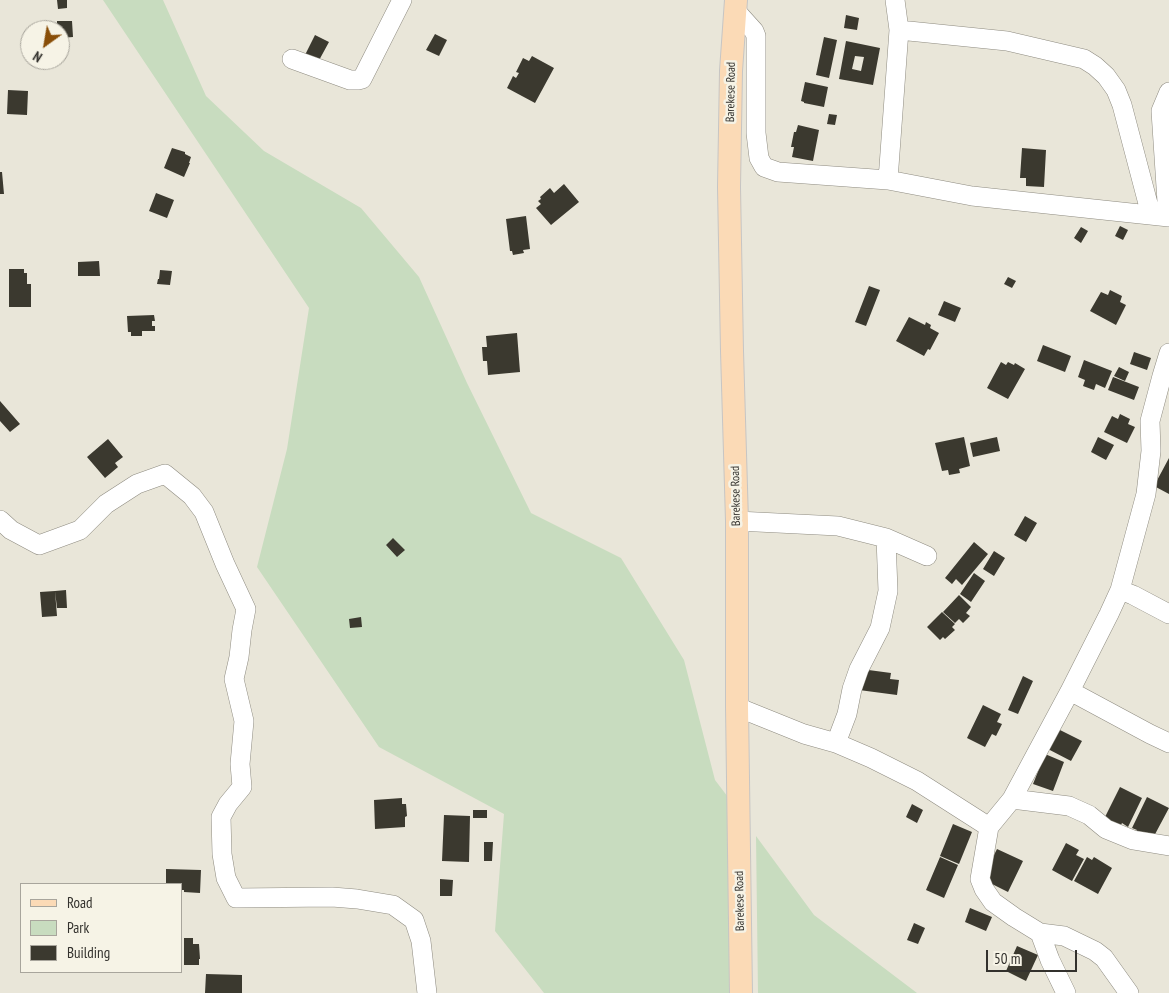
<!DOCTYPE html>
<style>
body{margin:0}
#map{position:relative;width:1169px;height:993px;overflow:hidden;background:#e9e6d9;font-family:"PT Sans Narrow",sans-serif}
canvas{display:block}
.legend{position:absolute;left:20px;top:883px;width:162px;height:90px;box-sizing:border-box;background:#f6f3e6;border:1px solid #a8a59c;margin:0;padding:6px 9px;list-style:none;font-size:15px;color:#33312d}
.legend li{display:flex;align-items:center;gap:10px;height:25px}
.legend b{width:25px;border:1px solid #a8a59c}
.north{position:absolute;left:20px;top:20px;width:50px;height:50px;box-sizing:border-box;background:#f6f3e6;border:1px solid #a8a59c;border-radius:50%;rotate:212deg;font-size:14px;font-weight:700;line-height:20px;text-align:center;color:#33312d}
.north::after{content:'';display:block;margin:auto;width:18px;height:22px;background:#894e08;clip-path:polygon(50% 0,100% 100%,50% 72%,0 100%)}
.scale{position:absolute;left:986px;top:950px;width:91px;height:22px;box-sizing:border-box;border:2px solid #33312d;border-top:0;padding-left:6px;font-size:15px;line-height:18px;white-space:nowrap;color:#33312d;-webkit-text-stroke:4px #f6f3e6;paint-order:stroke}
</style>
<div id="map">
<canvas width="1169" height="993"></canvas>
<ul class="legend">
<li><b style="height:6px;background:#fbdab6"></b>Road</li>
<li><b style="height:14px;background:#c8dcbf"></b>Park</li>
<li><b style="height:14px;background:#3b392f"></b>Building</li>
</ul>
<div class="north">N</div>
<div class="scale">50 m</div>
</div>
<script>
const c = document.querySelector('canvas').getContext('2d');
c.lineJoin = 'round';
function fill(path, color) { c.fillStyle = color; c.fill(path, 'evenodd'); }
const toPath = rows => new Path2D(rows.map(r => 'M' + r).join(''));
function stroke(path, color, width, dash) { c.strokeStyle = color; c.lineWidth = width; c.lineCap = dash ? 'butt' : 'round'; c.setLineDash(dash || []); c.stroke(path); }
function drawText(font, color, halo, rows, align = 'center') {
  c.font = font + ' "PT Sans Narrow",sans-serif'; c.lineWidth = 5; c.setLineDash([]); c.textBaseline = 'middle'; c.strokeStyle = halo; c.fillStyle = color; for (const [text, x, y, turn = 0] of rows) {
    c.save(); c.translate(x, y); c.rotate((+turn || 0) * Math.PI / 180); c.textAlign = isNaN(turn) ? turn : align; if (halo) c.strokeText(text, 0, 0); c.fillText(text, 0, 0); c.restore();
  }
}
const green = toPath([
 [103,0,163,0,206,96,264,151,361,208,419,277,467,383,531,513,621,558,684,660,715,780,734,805,732,993,544,993,495,931,504,814,379,747,257,567,287,449,309,308],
 [756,836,814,915,917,993,758,993]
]);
const building = toPath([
 [57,0,67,0,67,8,58,9],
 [846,15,859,18,857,30,844,28],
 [57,21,72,21,73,37,60,38,60,30,57,30],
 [435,34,447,40,439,56,426,50],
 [315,35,329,42,317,64,304,57],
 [824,37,837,40,829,78,816,75],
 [846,41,880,48,873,85,839,79],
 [855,56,864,57,861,71,852,69],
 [532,56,554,68,535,103,507,88,513,76,516,78,519,73,516,72,523,58,529,61],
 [805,82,828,87,824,107,804,103,804,102,801,101],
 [8,90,28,91,27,115,7,114],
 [829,114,837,115,835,125,827,124],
 [798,125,819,130,813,161,792,157,794,147,791,147,794,132,796,132],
 [172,148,185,152,185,154,191,157,189,163,190,163,184,177,164,168],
 [1022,148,1046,150,1044,187,1026,186,1026,178,1020,178],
 [0,172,2,172,4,194,0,194],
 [564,184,579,202,551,225,536,208,541,204,538,201,541,199,540,197,550,188,554,193],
 [156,193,174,200,167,218,149,211],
 [526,216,530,249,523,250,524,253,513,255,512,251,510,251,506,219],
 [1120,226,1128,230,1123,240,1115,236],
 [1081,227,1088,231,1081,243,1074,238],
 [99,261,100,276,78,276,78,262],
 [9,269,24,269,24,273,27,273,27,284,31,284,31,307,9,307],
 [160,270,172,271,170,285,157,284,158,279,159,279],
 [1008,277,1016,281,1012,288,1004,284],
 [869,286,880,290,866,326,855,322],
 [1110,290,1122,296,1120,302,1126,305,1116,325,1090,311,1101,292,1108,295],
 [944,301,961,308,955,322,938,315],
 [154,315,155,321,152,321,152,326,155,326,155,331,142,331,142,336,131,336,131,332,128,332,127,316],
 [909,317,925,325,926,322,931,325,930,328,939,333,930,350,928,349,924,356,896,341],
 [517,333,520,372,488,375,487,361,483,361,482,347,487,347,486,336],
 [1043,345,1071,356,1065,372,1037,361],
 [1134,352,1151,358,1147,370,1130,364],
 [1084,360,1112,371,1105,388,1096,384,1094,390,1083,386,1085,380,1078,377],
 [1001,362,1006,365,1008,362,1014,365,1015,363,1025,369,1008,399,987,388],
 [1119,367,1129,372,1125,381,1114,376],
 [1113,377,1139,387,1134,400,1108,390],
 [0,401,20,424,10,432,0,421],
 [1120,414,1130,419,1128,424,1135,427,1127,443,1104,432,1112,416,1118,419],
 [964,437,970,466,959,469,960,473,949,475,948,470,942,471,935,443],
 [997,437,1000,451,973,457,970,443],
 [1098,437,1114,445,1106,460,1091,452],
 [108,439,123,457,115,463,118,467,105,478,87,457],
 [1169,458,1169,494,1154,486],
 [1025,516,1037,523,1026,542,1014,535],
 [393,538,405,550,397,557,386,545],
 [974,542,988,554,962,585,956,579,952,584,945,578],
 [994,551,1005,558,994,576,983,569],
 [974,573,985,581,971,602,960,594],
 [66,590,67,608,57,608,55,591],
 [55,591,57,616,42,617,40,592],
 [959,595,971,607,966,613,970,616,963,623,959,619,955,623,943,612],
 [942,612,955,624,952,627,955,630,945,639,943,637,940,640,927,627],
 [361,617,362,627,350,628,349,619],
 [861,669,891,673,890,679,899,680,897,695,859,690],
 [1023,676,1033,681,1018,714,1008,710],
 [983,705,1001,714,997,722,1002,724,996,736,992,734,985,747,967,738],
 [1056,728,1082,741,1071,761,1046,748],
 [1045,754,1064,762,1053,791,1033,784],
 [1120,787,1142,798,1128,827,1122,823,1119,829,1103,821],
 [1147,797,1169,808,1153,838,1135,833,1137,830,1132,828],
 [402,798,402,804,406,804,407,816,405,817,405,827,375,829,374,800],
 [912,804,923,810,917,823,906,817],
 [473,810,487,810,487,818,473,818],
 [444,815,470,816,469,862,442,861],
 [953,824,972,832,959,864,940,856],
 [484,842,493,842,492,861,484,861],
 [1066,843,1079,850,1076,855,1084,859,1072,881,1052,870],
 [997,849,1023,861,1008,892,982,879],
 [940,857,958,865,944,898,926,890],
 [1087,857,1092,860,1094,857,1112,868,1098,894,1074,881],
 [166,869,201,870,200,893,184,892,184,890,181,890,181,884,166,884],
 [440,879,453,880,452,896,440,896],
 [970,908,992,917,986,931,965,922],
 [914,923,925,928,918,944,907,940],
 [184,938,193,938,193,944,199,944,200,959,199,959,199,965,184,965],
 [1017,946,1038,955,1026,981,1006,971],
 [206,974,242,975,242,993,205,993]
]);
const minor = toPath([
 [735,10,754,31,756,36,756,133,759,158,764,167,778,172,888,180,972,196,1169,217],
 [899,30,1007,41,1084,59,1095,66,1106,76,1116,90,1122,105,1151,215],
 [292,59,350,80,358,80,362,79,402,0],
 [888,180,899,30,895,0],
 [1168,217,1161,111,1169,92],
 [0,520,11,530,39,545,80,530,106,504,137,484,165,474,192,496,204,512,225,564,246,609,242,630,239,657,234,679,244,721,240,764,242,787,228,804,221,817,222,854,226,878,236,898,332,897,357,899,393,905,414,920,421,941,427,993],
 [737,521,838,526,886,538,927,556],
 [1120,590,1133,595,1169,614],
 [1070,691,1150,734,1169,743],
 [737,707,804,734,836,743,871,758,917,781,989,827],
 [836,743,847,714,852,689,859,669,880,628,888,591,886,538],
 [1012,799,1069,806,1089,815,1106,829,1133,840,1169,846],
 [1040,933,1050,960,1066,993],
 [1129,993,1104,958,1095,951,1064,936,1040,933,1014,917,993,902,984,889,980,879,989,827,1012,799,1070,691,1109,614,1120,590,1146,494,1151,451,1150,421,1162,376,1169,353]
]);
const major = toPath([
 [736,0,731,71,729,187,732,351,737,521,737,707,741,993]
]);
const streetNames = [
 ["Barekese Road",731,92,-89],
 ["Barekese Road",736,496,-91],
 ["Barekese Road",740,901,-91]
];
fill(green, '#c8dcbf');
fill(building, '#3b392f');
stroke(minor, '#8e8b80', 20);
stroke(major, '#c6c5c4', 24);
stroke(minor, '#fff', 19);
stroke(major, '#fbdab6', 22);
drawText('12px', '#33312d', '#f6f3e6', streetNames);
</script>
